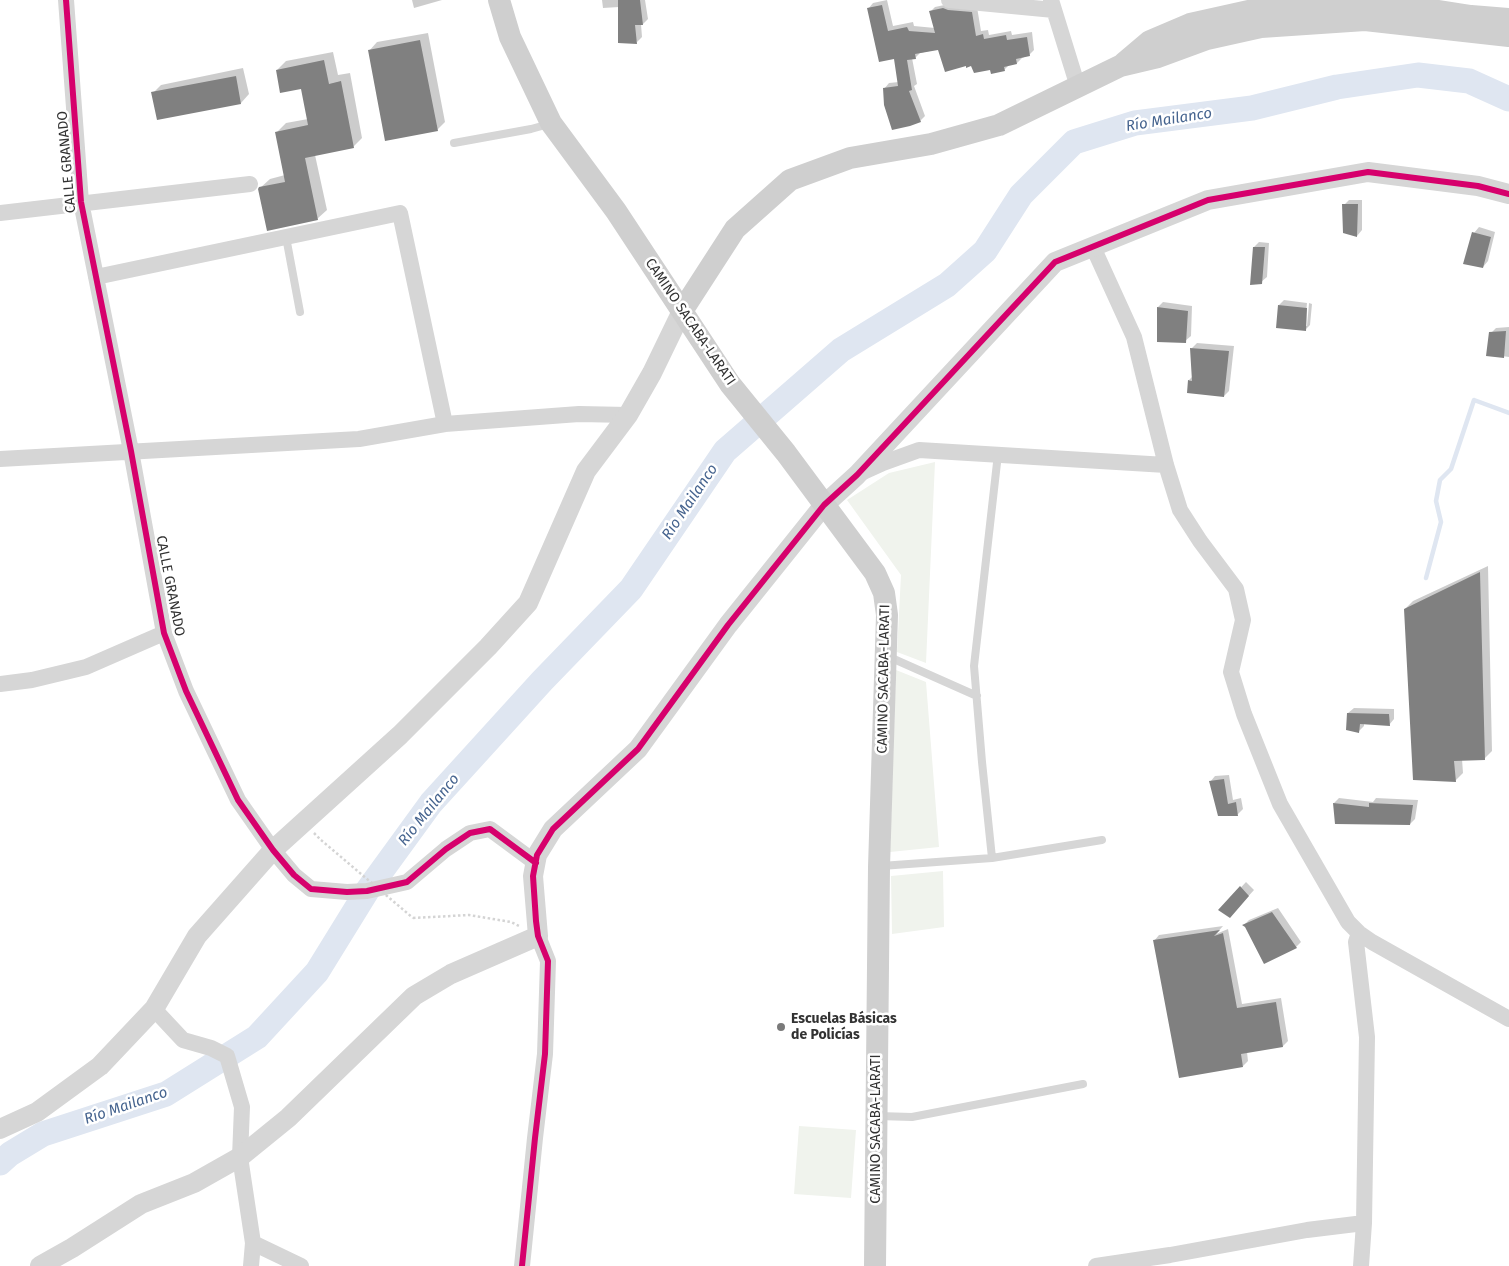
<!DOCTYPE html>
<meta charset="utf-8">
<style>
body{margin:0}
canvas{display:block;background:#fff}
</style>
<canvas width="1509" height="1266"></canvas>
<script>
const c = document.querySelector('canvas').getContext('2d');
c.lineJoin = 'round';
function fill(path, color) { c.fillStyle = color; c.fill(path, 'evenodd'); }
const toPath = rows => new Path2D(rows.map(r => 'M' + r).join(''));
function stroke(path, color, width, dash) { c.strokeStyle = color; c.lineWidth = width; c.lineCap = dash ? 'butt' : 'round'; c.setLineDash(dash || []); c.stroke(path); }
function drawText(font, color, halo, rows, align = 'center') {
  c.font = font + ' "Fira Sans",sans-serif'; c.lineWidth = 5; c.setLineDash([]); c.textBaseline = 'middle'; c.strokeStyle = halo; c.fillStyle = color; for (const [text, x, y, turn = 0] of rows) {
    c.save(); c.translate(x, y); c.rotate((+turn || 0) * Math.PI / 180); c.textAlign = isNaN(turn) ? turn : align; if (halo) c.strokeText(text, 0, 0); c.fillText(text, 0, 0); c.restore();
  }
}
const green = toPath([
 [935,462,926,663,897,652,901,575,847,500,889,473],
 [896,670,926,682,939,847,890,852],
 [943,871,944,927,892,934,891,876],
 [799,1126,856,1130,851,1198,794,1194]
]);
const shadow = toPath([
 [412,0,442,0,414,8],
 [602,0,645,0,648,19,643,24,641,24,642,37,637,42,619,7,603,8],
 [887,0,893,26,913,22,914,26,935,28,930,12,935,7,949,4,977,7,981,31,988,30,989,35,1011,31,1012,35,1032,32,1034,50,1029,55,1022,58,1017,63,1010,64,1004,70,972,65,939,49,920,53,915,58,912,58,917,84,914,86,925,116,920,121,884,89,889,83,899,82,895,57,868,9,873,3],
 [428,33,445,122,437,130,369,51,377,42],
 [333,52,338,75,350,73,362,138,353,147,315,155,327,210,317,219,260,188,270,179,285,175,277,132,286,123,308,119,302,88,277,70,286,61],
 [243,68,249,94,241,103,153,93,161,85],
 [1349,200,1362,200,1362,230,1357,236,1345,232,1344,205],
 [1479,227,1495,232,1488,261,1483,267,1474,233],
 [1259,242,1269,243,1267,277,1261,282,1254,247],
 [1284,300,1307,303,1305,326,1307,326,1309,303,1312,304,1310,325,1305,330,1279,305],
 [1163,302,1192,306,1191,336,1185,341,1158,307],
 [1509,327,1509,357,1487,354,1491,333,1496,328],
 [1197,343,1234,346,1229,391,1224,396,1189,380,1193,376,1192,348],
 [1488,566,1492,751,1484,759,1462,759,1463,773,1455,781,1405,609,1413,601],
 [1354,708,1394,709,1394,719,1389,725,1364,723,1364,726,1359,731,1348,713],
 [1229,775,1233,800,1241,798,1243,809,1238,814,1219,815,1210,782,1215,776],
 [1339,798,1373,802,1376,798,1418,800,1415,819,1410,824,1337,822,1334,803],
 [1246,882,1254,890,1235,911,1220,910],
 [1278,908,1301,942,1296,947,1244,925,1249,920],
 [1223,926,1216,934,1228,929,1242,1004,1281,998,1288,1041,1283,1046,1247,1052,1248,1061,1243,1066,1154,941,1159,935]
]);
const stream = toPath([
 [1426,578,1441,522,1436,501,1440,480,1451,469,1474,400,1509,413]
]);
const river = toPath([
 [0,1163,10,1154,43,1134,166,1094,257,1037,317,972,367,891,431,803,542,681,631,589,725,451,841,350,947,285,985,251,1021,195,1074,142,1135,123,1252,108,1337,87,1418,75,1469,81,1509,99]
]);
const building = toPath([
 [618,0,640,0,643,25,635,25,637,44,618,43],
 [882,5,888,31,907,27,909,31,935,33,929,11,943,8,948,10,972,12,976,36,983,34,984,39,1006,35,1007,40,1027,37,1030,56,1016,59,1017,64,1004,67,1005,71,991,74,990,70,974,73,971,66,966,68,966,66,945,72,938,50,915,54,916,59,907,60,912,90,909,91,921,122,910,126,892,130,884,105,883,88,898,86,894,59,879,62,867,8],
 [420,40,438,131,385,141,368,50],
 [324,60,329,84,341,81,354,148,305,158,318,220,267,231,258,189,259,187,285,182,275,132,308,125,301,89,280,93,276,70],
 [236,76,241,104,157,120,151,92],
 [1342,204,1358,204,1357,237,1343,233],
 [1472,232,1491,237,1483,268,1463,264],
 [1253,247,1265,247,1262,284,1250,285],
 [1278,305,1307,308,1306,331,1276,328],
 [1157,307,1188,311,1186,343,1157,342],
 [1506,331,1504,358,1486,356,1489,332],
 [1190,348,1229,351,1224,397,1187,393,1188,380,1192,381],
 [1480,572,1485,760,1454,761,1456,782,1413,780,1404,609],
 [1347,713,1389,714,1390,726,1360,724,1359,733,1346,730],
 [1224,779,1228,804,1236,802,1238,816,1218,816,1209,781],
 [1333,803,1369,807,1369,803,1413,805,1410,825,1335,824],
 [1240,886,1249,896,1230,918,1218,910],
 [1272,912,1297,948,1264,964,1245,927,1242,925],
 [1220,930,1214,936,1223,933,1237,1008,1276,1002,1283,1047,1241,1054,1243,1067,1179,1078,1153,940]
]);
const path = toPath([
 [314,833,321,840],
 [413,918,469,915,511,922,519,926]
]);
const service = toPath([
 [454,143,531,129,549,124],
 [286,237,300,312],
 [887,656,977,696],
 [992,858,982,762,974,666,998,454],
 [881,866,992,858,1102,840],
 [878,1116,912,1117,1083,1084]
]);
const minor = toPath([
 [66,0,81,202,131,451,164,633,186,691,238,800,273,850,294,875,311,889,347,892,367,891,407,882,446,849,470,833,490,829,536,863],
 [949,0,1054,10],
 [1051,0,1078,87],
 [0,213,250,184],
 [1093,247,1134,337,1166,465,1180,510,1200,541,1236,589,1243,620,1231,672,1244,714,1280,804,1348,922,1359,933,1372,942,1509,1019],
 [96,277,400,213,445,424],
 [0,459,359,439,445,424,579,414,628,415],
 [861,473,883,463,919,450,1166,465],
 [0,684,32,680,86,667,164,633],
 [1359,933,1356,942,1367,1037,1364,1223,1361,1266],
 [154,1009,183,1040,211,1048,227,1056,242,1107,240,1157,253,1243,251,1266],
 [253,1243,301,1266],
 [522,1266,535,1138,545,1054,548,961,538,936],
 [1096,1266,1170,1255,1307,1230,1364,1223]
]);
const tertiary = toPath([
 [0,1129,37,1112,100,1066,154,1009,197,936,273,850,400,735,488,647,528,603,586,471,628,415,652,373,682,311],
 [40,1266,72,1248,141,1204,194,1183,240,1157,288,1118,414,996,451,974,538,936,533,876,537,855,553,829,638,749,728,625,824,505,857,475,1055,262,1208,200,1368,172,1478,186,1509,194]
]);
const secondary = toPath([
 [499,0,510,37,551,123,616,211,730,384,786,453,875,573,884,593,887,615,879,867,875,1266],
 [1366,0,1471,16,1509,19],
 [1124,63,1150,41,1190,24,1253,10,1362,0],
 [682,311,735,229,790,180,850,158,931,144,999,125,1120,66,1158,57,1207,39,1261,27,1365,20,1509,36]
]);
const pathBridge = toPath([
 [321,840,413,918]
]);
const cycleway = toPath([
 [66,0,81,202,131,451,164,633,186,691,238,800,273,850,294,875,311,889,347,892,367,891,407,882,446,849,470,833,490,829,536,863],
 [522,1266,535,1138,545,1054,548,961,538,936,536,921,533,876,537,855,553,829,638,749,728,625,824,505,857,475,1055,262,1208,200,1368,172,1478,186,1509,194]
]);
const markers = [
 [781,1027,5,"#7a7a7a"]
];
const streetNames = [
 ["CALLE GRANADO",67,162,-95],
 ["CAMINO SACABA-LARATI",690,322,56],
 ["CALLE GRANADO",170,586,79],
 ["CAMINO SACABA-LARATI",884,679,-89],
 ["CAMINO SACABA-LARATI",876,1129,-90]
];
const poiNames = [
 ["Escuelas Básicas",791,1019],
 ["de Policías",791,1035]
];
const waterNames = [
 ["Río Mailanco",1169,120,-9],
 ["Río Mailanco",690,502,-56],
 ["Río Mailanco",429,810,-51],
 ["Río Mailanco",126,1106,-19]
];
fill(green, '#f0f3ed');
fill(shadow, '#0003');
stroke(stream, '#dfe6f1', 4.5);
stroke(river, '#dfe6f1', 25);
fill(building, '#808080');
stroke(path, '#d4d4d4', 2.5, [2.5, 2.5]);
stroke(service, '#d6d6d6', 8);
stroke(minor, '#d6d6d6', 16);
stroke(tertiary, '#d6d6d6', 20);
stroke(secondary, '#cfcfcf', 22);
stroke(pathBridge, '#d4d4d4', 2.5, [2.5, 2.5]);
stroke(cycleway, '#d6006c', 6);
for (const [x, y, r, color] of markers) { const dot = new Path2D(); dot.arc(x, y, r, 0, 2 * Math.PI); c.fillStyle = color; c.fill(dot); stroke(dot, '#fff', 2); }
drawText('14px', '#323232', '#fff', streetNames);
drawText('bold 14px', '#323232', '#fff', poiNames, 'left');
drawText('italic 15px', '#46648f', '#fff', waterNames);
</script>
